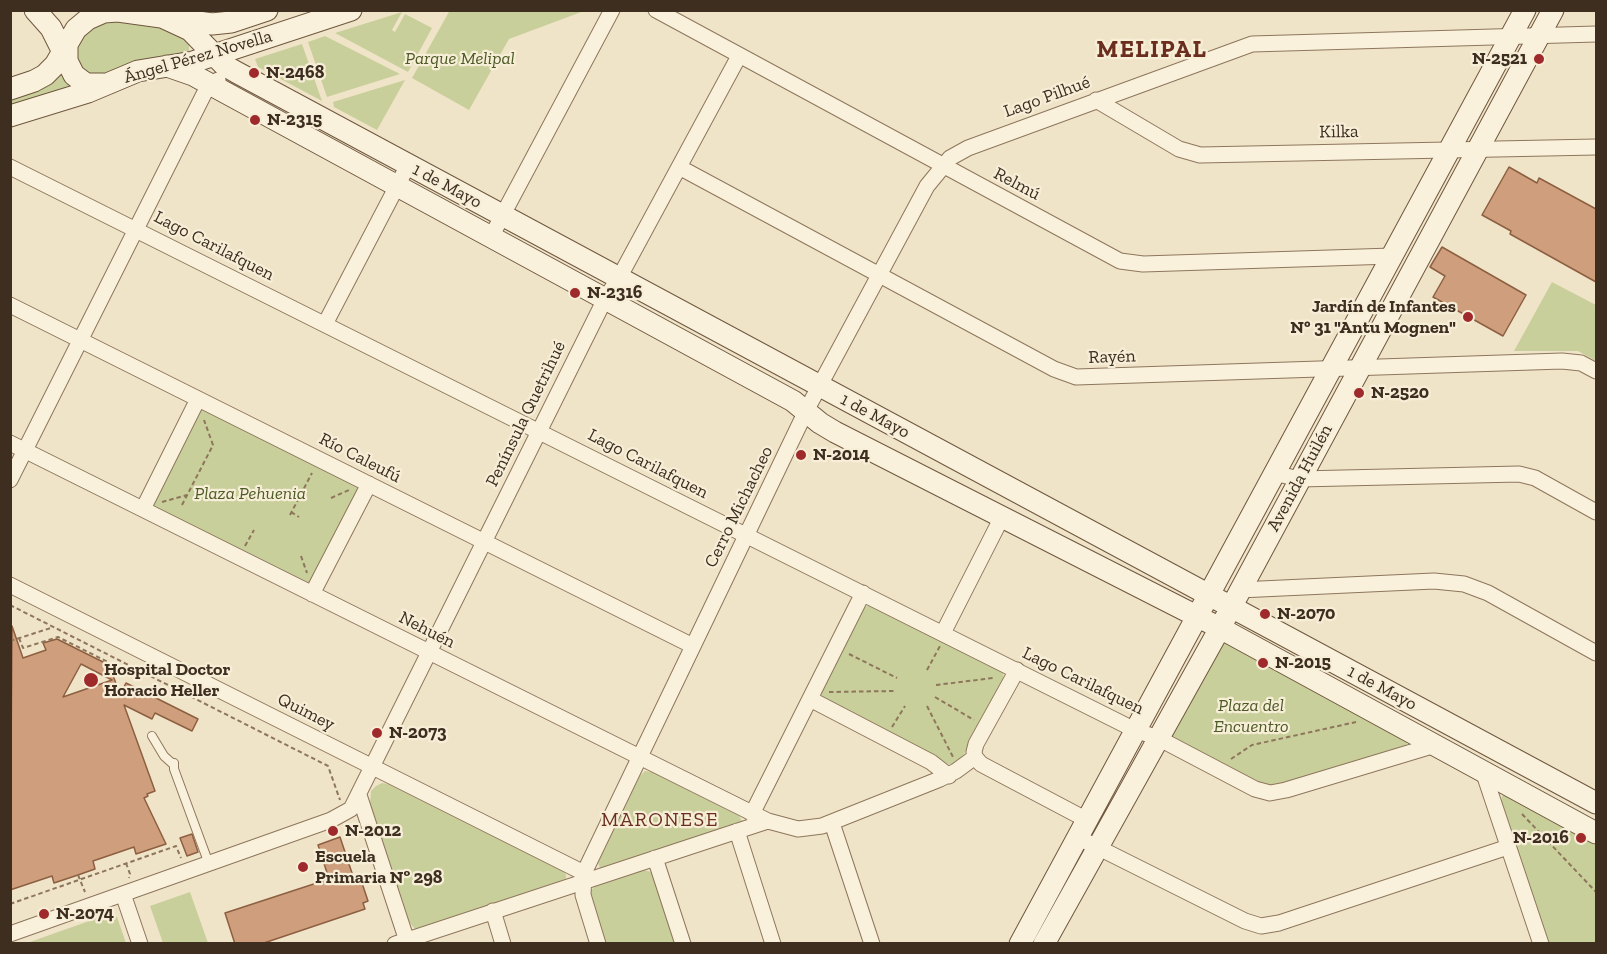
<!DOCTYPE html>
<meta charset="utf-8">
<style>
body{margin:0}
#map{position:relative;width:1607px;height:954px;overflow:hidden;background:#f0e4c8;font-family:"Zilla Slab",serif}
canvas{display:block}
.frame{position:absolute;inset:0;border:12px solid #3d2e20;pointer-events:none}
</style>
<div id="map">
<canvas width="1607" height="954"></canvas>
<div class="frame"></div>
</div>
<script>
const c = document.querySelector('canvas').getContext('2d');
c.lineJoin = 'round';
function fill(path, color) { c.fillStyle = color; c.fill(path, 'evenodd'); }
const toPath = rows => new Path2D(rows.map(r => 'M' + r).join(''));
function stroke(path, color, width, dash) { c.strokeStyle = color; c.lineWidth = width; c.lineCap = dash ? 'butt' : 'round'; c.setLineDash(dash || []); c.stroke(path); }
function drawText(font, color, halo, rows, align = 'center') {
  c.font = font + ' "Zilla Slab",serif'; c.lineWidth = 4.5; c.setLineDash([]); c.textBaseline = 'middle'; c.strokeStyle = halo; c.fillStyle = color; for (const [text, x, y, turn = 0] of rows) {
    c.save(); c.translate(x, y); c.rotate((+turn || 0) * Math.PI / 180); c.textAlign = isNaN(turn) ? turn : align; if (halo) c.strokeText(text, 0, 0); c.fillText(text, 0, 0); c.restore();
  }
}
const green = toPath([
 [450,10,584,10,584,11,509,39,469,110,412,78],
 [402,12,392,30,395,32,405,14,432,28,408,72,335,33],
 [117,18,173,30,189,43,189,51,187,53,95,79,75,62,79,34,86,28],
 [325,36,400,74,327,97,308,42],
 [302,44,322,101,258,67,255,59],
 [61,72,75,85,11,111,10,95],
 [405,80,377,130,334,107,333,102],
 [1552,282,1596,305,1596,361,1578,351,1514,351],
 [203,409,357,487,358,489,310,583,308,584,154,507,153,505,200,410],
 [871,604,1003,672,1004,681,960,761,955,764,948,764,827,701,822,697,821,690,862,609],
 [1222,641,1407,742,1406,747,1283,786,1266,787,1173,739,1171,736],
 [645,771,652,772,739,816,742,821,602,869,600,868,598,863,640,776],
 [382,783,388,784,564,872,566,875,566,879,415,929,410,923,370,803,371,791,376,786],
 [1506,794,1596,842,1596,943,1548,943,1501,801,1502,796],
 [644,870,651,872,654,877,676,943,605,943,590,891,597,885],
 [190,892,208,943,163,943,150,906],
 [109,914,117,917,126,943,27,943]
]);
const building = toPath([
 [1509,167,1537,183,1539,178,1596,209,1596,282,1510,234,1511,231,1482,215,1509,167],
 [1442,247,1526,295,1503,336,1433,297,1445,276,1430,267,1442,247],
 [12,626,23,658,46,650,43,643,57,639,109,665,120,694,126,683,198,719,192,731,155,713,152,719,124,705,155,791,147,794,148,796,144,798,166,844,136,854,134,847,93,861,95,869,78,875,54,883,52,876,10,890,12,626],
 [81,664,112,680,63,697,81,664],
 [192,834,198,852,187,856,180,838,192,834],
 [340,837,354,879,360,877,368,901,363,903,365,909,261,944,235,944,225,913,329,879,318,845,340,837]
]);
const path = toPath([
 [331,498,349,490],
 [162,502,187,495],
 [182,505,213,445,204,420],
 [291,512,299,517],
 [290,515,312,473],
 [245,546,254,530],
 [301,556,307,573],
 [10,605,328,766,340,800],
 [19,638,23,648,58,637,118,667],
 [10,641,54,627],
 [849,654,897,678],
 [927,670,940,646],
 [936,685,993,678],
 [829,692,895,691],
 [935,697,974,720],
 [927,706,953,757],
 [892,727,905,706],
 [1231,759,1252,745,1356,722],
 [1522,814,1596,892],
 [126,863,130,874,129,878],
 [78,875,85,892],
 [10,904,176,846,181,858]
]);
const lane = toPath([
 [152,736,164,756,174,765],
 [174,763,174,769,209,864]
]);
const street = toPath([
 [656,10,1120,261,1143,264,1392,256],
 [1096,100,1179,149,1200,155,1596,147],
 [10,167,1135,730,1158,738,1255,789,1270,793,1286,790,1435,745],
 [679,167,1054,369,1076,377,1562,361,1581,363,1596,371],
 [491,237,612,10],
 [10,305,693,646],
 [325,324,408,165],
 [10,443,768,821,798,829,822,826,940,779,956,771,975,757],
 [1274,473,1299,479,1519,474,1535,478,1596,512],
 [10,480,209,84,218,80],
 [143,509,198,399],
 [10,585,584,873],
 [1239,590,1434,581,1464,584,1488,593,1596,653],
 [312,594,369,484],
 [943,633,1002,517],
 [810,699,931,762,949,776],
 [975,757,981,764,1087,820],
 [975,757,974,752,976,744,1017,670],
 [1483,771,1541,944],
 [359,795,408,944],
 [752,814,863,593],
 [832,823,872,944],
 [737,831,773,944],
 [1077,837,1245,921,1261,926,1279,923,1508,847],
 [655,858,683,944],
 [123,894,140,944],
 [493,911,503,944],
 [10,934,331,820,351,809,605,299,619,278,739,56],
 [395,944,768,821],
 [598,944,583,895,584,873,806,411,927,186,950,158,968,148,1252,44,1596,34]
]);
const secondary = toPath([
 [35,10,51,28,67,60],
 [162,17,190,30,224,65,236,72,1596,803],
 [67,42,67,61,74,75,86,84,103,84],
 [167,66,193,75,793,401,820,423,835,432,1220,628,1596,833],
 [10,89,34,81,45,75,55,65,76,29,88,19,104,12,118,11,212,24,231,22,267,10],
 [10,116,88,92,138,71,193,62,351,10],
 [1020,944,1525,10],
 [1044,944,1220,628,1553,10]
]);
const markers = [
 [1539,59,6,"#9e2a2b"],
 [254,73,6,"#9e2a2b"],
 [255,120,6,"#9e2a2b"],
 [575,293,6,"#9e2a2b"],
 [1468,317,6,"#9e2a2b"],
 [1359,393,6,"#9e2a2b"],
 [801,455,6,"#9e2a2b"],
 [1265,614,6,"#9e2a2b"],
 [1263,663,6,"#9e2a2b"],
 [91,680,8,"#9e2a2b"],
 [377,733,6,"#9e2a2b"],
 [333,831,6,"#9e2a2b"],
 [1581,838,6,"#9e2a2b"],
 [303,867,6,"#9e2a2b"],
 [44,914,6,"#9e2a2b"]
];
const streetNames = [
 ["Ángel Pérez Novella",198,57,-16],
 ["Lago Pilhué",1047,97,-20],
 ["Kilka",1339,132,-1],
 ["Relmú",1017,184,28],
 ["1 de Mayo",447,186,28],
 ["Lago Carilafquen",214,246,27],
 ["Rayén",1112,357,-2],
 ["Península Quetrihué",526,414,-64],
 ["1 de Mayo",875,416,28],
 ["Río Caleufú",360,458,27],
 ["Lago Carilafquen",648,464,27],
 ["Avenida Huilén",1300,478,-62],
 ["Cerro Michacheo",739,507,-64],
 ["Nehuén",427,630,27],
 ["Lago Carilafquen",1083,681,26],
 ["1 de Mayo",1382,688,28],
 ["Quimey",306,712,27]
];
const parkNames = [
 ["Parque Melipal",460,59],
 ["Plaza Pehuenia",250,494],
 ["Plaza del",1251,706],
 ["Encuentro",1251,727]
];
const poiNames = [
 ["N-2521",1527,59,"right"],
 ["N-2468",266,73],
 ["N-2315",267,120],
 ["N-2316",587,293],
 ["Jardín de Infantes",1456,307,"right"],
 ["N° 31 \"Antu Mognen\"",1456,328,"right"],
 ["N-2520",1371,393],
 ["N-2014",813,455],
 ["N-2070",1277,614],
 ["N-2015",1275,663],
 ["Hospital Doctor",104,670],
 ["Horacio Heller",104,691],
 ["N-2073",389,733],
 ["N-2012",345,831],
 ["N-2016",1569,838,"right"],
 ["Escuela",315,857],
 ["Primaria Nº 298",315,878],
 ["N-2074",56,914]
];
const neighbourhoodNames = [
 ["MARONESE",660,820]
];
const districtNames = [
 ["MELIPAL",1152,50]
];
fill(green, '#c9cf9b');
fill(building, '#cf9f7d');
stroke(building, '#8d5f41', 1.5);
stroke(lane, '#8d765c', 10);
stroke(street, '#8d765c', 17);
stroke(secondary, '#6f573f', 23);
stroke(path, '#8d765c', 2, [4.5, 3]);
stroke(lane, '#faf1dc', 8);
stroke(street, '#faf1dc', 15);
stroke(secondary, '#faf1dc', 21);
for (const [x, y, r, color] of markers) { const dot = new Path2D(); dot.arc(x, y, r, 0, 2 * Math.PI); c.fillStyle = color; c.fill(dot); stroke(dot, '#f7eed8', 2); }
drawText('18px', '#3d2e20', '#f7eed8', streetNames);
drawText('italic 18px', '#4d5a26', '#f7eed8', parkNames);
drawText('bold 18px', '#3d2e20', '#f7eed8', poiNames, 'left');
c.letterSpacing = '1.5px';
drawText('20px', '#6b2e1e', '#f7eed8', neighbourhoodNames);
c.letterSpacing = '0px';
c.letterSpacing = '1.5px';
drawText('bold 24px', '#6b2e1e', '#f7eed8', districtNames);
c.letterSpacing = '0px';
</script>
